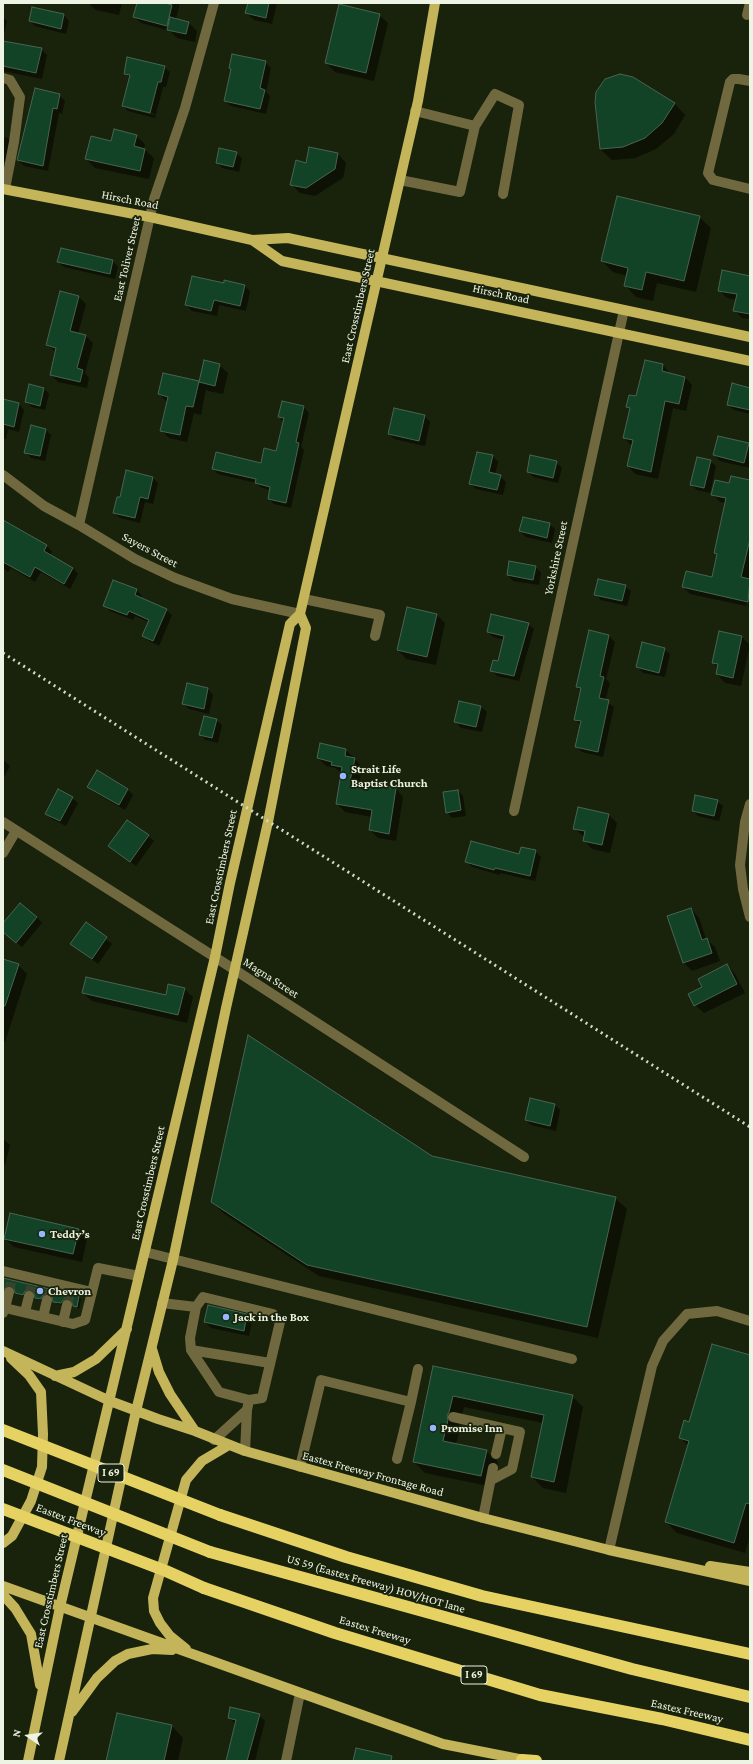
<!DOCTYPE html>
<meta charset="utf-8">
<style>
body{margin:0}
#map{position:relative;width:753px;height:1764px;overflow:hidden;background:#19220a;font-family:"Crimson Pro",serif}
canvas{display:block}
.frame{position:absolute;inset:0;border:4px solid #edf4e4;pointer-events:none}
.north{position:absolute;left:8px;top:1716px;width:40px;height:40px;-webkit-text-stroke:3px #19220a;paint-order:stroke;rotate:283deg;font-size:11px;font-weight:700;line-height:16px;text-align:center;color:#edf4e4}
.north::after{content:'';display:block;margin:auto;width:14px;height:18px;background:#edf4e4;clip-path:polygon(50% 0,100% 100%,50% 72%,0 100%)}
</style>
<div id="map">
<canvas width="753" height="1764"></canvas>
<div class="frame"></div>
<div class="north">N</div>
</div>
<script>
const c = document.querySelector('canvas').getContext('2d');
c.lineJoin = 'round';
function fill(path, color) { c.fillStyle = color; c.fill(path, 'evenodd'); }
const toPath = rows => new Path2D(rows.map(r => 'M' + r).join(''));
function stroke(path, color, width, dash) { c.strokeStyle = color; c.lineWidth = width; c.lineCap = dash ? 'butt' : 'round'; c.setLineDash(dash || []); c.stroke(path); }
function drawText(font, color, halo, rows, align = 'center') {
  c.font = font + ' "Crimson Pro",serif'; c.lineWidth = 3.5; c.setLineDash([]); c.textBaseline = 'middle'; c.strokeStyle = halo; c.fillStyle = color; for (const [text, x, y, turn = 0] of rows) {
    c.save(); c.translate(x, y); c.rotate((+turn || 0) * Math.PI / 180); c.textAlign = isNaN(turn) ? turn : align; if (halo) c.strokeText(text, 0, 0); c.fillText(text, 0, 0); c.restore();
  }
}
const shadow = toPath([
 [91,3,122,3,119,15,96,10,90,5],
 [138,3,180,3,176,19,189,23,197,31,195,42,177,38,170,31,141,23,134,17],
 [249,3,277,3,272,24,254,20,246,13],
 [64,15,69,21,66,34,35,26,30,21],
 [379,15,388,23,374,81,335,72,326,63],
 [3,17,7,21,3,38],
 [3,42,41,49,47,55,42,79,3,71],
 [265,62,271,68,266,92,270,96,266,114,231,106,225,101,232,70,230,68],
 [164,67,170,72,166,87,163,87,155,118,128,111,123,106,130,78,125,73],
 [128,106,155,114,154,115,128,109],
 [59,95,65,101,62,114,59,113,48,171,24,166,18,160],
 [674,103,685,115,674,134,656,149,635,158,612,160,600,149],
 [136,136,145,144,144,149,154,158,149,179,95,168,86,159,112,142],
 [3,137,8,138,14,145,10,163,3,161],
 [310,148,338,154,346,163,343,178,315,196,300,193,291,184,306,164],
 [236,153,242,158,239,172,222,168,217,162],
 [699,217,711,228,696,292,657,283,653,301,636,297,625,285,627,276,613,272,602,261],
 [61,249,113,261,118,267,115,279,64,267,58,262],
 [750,277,750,319,742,318,734,310,737,300,727,298,719,290],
 [225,281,245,286,250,291,246,311,219,305,217,316,192,311,186,305,224,284],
 [79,297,86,304,78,334,86,336,93,343,85,373,89,378,87,388,58,382,51,375,56,352,47,345],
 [204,361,219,365,228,373,223,394,208,391,206,389,201,415,194,413,187,442,169,438,161,430,168,403,159,394,198,382,200,384],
 [663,365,670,374,685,377,692,385,686,411,673,408,658,479,635,474,628,466,632,446,624,438,630,410,627,407,637,398],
 [44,388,49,394,45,410,32,407,26,402],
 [750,389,750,414,734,410,728,405],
 [3,400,19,404,24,410,19,432,8,429,6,439,3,439],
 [304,407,309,413,301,447,304,450,291,508,274,504,269,499,271,490,262,488,256,483,218,474,213,469,261,464,277,453,284,422,279,417],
 [394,409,425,416,430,422,425,446,394,439,389,434],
 [46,430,51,435,45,461,31,458,26,452],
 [748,444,750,446,750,468,720,461,714,455],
 [478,453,493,456,498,462,495,475,500,476,506,482,503,495,476,489,470,484],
 [710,461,716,466,710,493,697,490,691,485],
 [556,462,562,468,558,483,533,477,528,471],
 [153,478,158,483,153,504,145,502,140,523,120,518,114,513,121,498],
 [750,481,750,587,746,606,690,594,683,587,713,578,718,555,715,552,726,503,720,502,712,494,730,484],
 [4,521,47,546,52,552,50,555,73,568,78,574,70,589,41,572,35,582,11,568,8,572,3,568],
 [549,524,555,529,552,543,526,537,520,531],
 [510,562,536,567,541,573,539,585,513,581,508,575],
 [625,586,631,591,627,606,601,600,596,595],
 [137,590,142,596,141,599,166,610,172,615,159,646,149,641,144,636,149,622,135,616,133,620,110,611,104,605],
 [750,596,750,607,748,607],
 [437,615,445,623,436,665,406,659,398,650],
 [528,624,534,629,519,681,497,676,492,671,498,663,504,640,493,637,488,632],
 [590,632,609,636,615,642,606,679,610,683,605,701,614,707,603,757,582,752,576,746,581,725,575,720,582,691,577,686],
 [720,632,742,637,750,645,741,686,725,683,717,674,718,668,713,662],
 [664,649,670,654,665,677,643,673,638,667],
 [188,685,208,689,213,695,209,714,189,709,183,704],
 [460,702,481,707,487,712,482,732,461,728,456,722],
 [216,720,222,725,218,743,206,740,200,735],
 [321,744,346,750,354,758,362,767,359,783,396,789,403,797,396,841,378,838,370,830,372,817,345,812,337,804,342,773,335,768,326,766,318,758],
 [3,760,10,766,3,779],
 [97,772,128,790,133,795,125,810,94,792,88,787],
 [458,791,463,796,466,816,452,818,447,812],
 [72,798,78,803,66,826,52,819,47,814],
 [717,801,723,806,719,821,698,816,693,811],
 [609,815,617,823,610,853,592,849,584,840,584,837,574,828],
 [148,836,154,841,136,866,110,846],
 [535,851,541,857,535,881,500,873,500,875,472,867,467,862,520,855],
 [691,909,699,918,706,939,715,947,720,961,692,971,683,962],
 [37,917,42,923,22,947,3,931,3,925],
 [86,924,112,944,98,964,72,944],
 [3,960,18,965,27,974,5,1042,3,1042],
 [727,965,735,974,745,993,704,1013,695,1005,703,988],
 [184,989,193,997,187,1023,92,1001,83,993,167,996],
 [555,1105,560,1110,556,1131,531,1125,526,1120],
 [3,1139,10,1145,5,1165,3,1164],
 [615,1198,627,1209,598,1338,319,1276,223,1213,212,1202],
 [78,1230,87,1238,82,1262,14,1247,5,1239],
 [3,1279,78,1297,81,1299,79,1309,71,1301,65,1303,63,1305,57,1304,51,1296,45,1298,43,1301,39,1300,33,1292,27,1294,25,1297,19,1295,13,1288,7,1290,5,1292,3,1292],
 [247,1315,252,1321,249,1336,211,1328,205,1322],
 [750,1356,750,1536,745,1553,677,1533,666,1522,688,1446,680,1437,690,1423],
 [433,1367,572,1396,583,1407,566,1493,543,1488,532,1477,543,1423,464,1407,460,1423,458,1428,459,1432,456,1444,486,1451,498,1462,493,1487,425,1473,414,1462],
 [118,1714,172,1726,183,1738,178,1761,107,1761],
 [259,1715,265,1721,255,1761,227,1761,236,1724,229,1718]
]);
const building = toPath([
 [137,3,165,3,172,5,167,26,133,17,137,3],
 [248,3,269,3,266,18,245,13,248,3],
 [339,4,380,14,366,73,325,63,339,4],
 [32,7,64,14,61,29,29,21,32,7],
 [170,17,189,22,186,34,167,30,170,17],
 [3,41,42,48,36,73,3,66,3,41],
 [232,54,266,61,260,88,265,90,260,109,224,101,231,69,229,68,232,54],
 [127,57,165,66,161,82,158,82,150,113,122,106,130,75,124,74,127,57],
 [620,74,633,77,675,103,662,123,645,138,623,147,600,149,595,102,596,92,605,79,620,74],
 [35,88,60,94,57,109,53,108,43,166,17,160,35,88],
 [114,129,137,135,134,146,145,149,140,171,85,159,91,136,111,141,114,129],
 [309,147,338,153,335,169,306,188,290,185,296,160,306,163,309,147],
 [219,148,237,152,233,167,216,163,219,148],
 [617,196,700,216,684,281,646,272,642,290,624,286,628,268,601,261,617,196],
 [61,248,113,260,110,274,57,262,61,248],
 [722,270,750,276,750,314,733,311,737,294,718,291,722,270],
 [192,276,224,283,224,280,245,285,240,306,214,300,211,311,185,305,192,276],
 [60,291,79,296,70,331,86,335,77,368,83,370,80,382,50,375,56,348,46,345,60,291],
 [204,360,220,364,215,386,199,382,204,360],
 [645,360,663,364,662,371,685,377,679,404,665,401,651,472,627,466,633,440,623,438,630,408,626,407,629,395,636,396,645,360],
 [163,373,199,381,193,407,186,406,180,435,160,431,168,397,158,394,163,373],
 [732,383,750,388,750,410,727,405,732,383],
 [29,384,44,388,40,406,25,402,29,384],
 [3,399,19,403,14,427,3,424,3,399],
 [282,401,304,406,296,442,299,443,286,503,268,499,270,487,255,483,256,479,212,469,216,452,261,463,264,448,276,451,284,418,278,417,282,401],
 [394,408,425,415,419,441,388,434,394,408],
 [31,425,46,429,40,456,24,453,31,425],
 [718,436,749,443,744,463,713,455,718,436],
 [477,452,493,455,489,472,501,475,497,490,469,484,477,452],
 [530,455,557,461,553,478,527,472,530,455],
 [697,457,711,460,704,488,690,485,697,457],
 [126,470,153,477,148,499,140,497,135,518,113,513,117,497,120,497,126,470],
 [731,476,750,480,750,539,741,577,750,579,748,602,682,587,686,571,712,577,717,554,714,553,726,498,711,495,715,480,729,483,731,476],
 [523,517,550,523,547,538,519,531,523,517],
 [3,520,47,545,44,551,73,568,64,584,35,567,30,577,3,562,3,520],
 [509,561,536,566,533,580,507,575,509,561],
 [598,579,626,585,622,601,594,595,598,579],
 [113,580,137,589,135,595,167,609,153,641,142,636,149,620,129,611,127,615,103,606,113,580],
 [407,607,437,614,427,657,397,650,407,607],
 [491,614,529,623,514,676,490,671,493,660,498,661,504,636,487,632,491,614],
 [589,630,609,635,600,676,604,677,599,698,609,700,598,752,575,747,581,721,574,720,581,688,576,687,589,630],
 [719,631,742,636,733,678,716,674,718,664,712,663,719,631],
 [642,642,665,648,659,673,636,667,642,642],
 [187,683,208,688,204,709,182,704,187,683],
 [459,701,481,706,476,727,454,722,459,701],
 [204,716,217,719,212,738,199,735,204,716],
 [320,743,346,749,345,756,355,758,350,781,396,788,389,834,369,830,372,810,336,804,342,767,331,765,332,762,317,758,320,743],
 [97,770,128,789,119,805,87,787,97,770],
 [58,789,73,797,60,821,45,814,58,789],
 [458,790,461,810,446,813,443,792,458,790],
 [695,795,718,800,714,816,692,811,695,795],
 [578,807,609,814,602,845,583,841,585,831,573,829,578,807],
 [127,820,149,835,130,862,108,846,127,820],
 [471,841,519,854,521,847,536,850,530,876,495,868,494,870,465,862,471,841],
 [20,903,37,917,16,943,3,932,3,923,20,903],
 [691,908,702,940,707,938,712,953,683,963,667,916,691,908],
 [86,922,107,937,92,959,70,944,86,922],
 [3,959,19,964,5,1006,3,1006,3,959],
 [727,964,737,984,694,1006,688,994,702,987,698,979,727,964],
 [86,977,166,995,168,984,185,988,178,1015,82,993,86,977],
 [248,1035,432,1156,616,1197,587,1327,307,1265,211,1202,248,1035],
 [530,1098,555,1104,550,1126,525,1120,530,1098],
 [10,1213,79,1229,73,1254,4,1239,10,1213],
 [3,1278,79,1296,77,1307,73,1306,72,1301,68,1299,63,1300,61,1303,53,1302,52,1296,48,1294,43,1295,41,1299,35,1298,34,1292,30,1290,25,1291,23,1295,15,1293,14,1288,11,1286,7,1286,3,1290,3,1278],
 [208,1305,247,1314,244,1331,204,1322,208,1305],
 [712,1344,750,1355,750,1504,746,1503,734,1543,665,1522,689,1441,679,1438,684,1420,689,1422,712,1344],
 [433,1366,573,1395,554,1482,531,1477,544,1415,453,1396,449,1412,447,1416,448,1420,443,1441,487,1450,481,1476,413,1462,433,1366],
 [230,1707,260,1714,247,1761,226,1761,236,1720,228,1718,230,1707],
 [117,1713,172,1725,164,1761,106,1761,117,1713],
 [356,1748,392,1756,391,1761,353,1761,356,1748]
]);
const minorTunnel = toPath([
 [9,1292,12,1277],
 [29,1296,33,1282],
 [47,1300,50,1286],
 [67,1305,71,1290]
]);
const minor = toPath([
 [747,15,750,3],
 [3,78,10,80,20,97,14,142,5,189],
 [750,81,739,79,733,79,730,82,708,173,713,180,750,189],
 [415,111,475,126],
 [400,180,460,192,475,126,495,94,519,105,503,194],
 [3,475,44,506,79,525,135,559,175,578,232,599,300,614],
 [79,525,154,199,185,108,214,3],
 [304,599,380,615,375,636],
 [750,804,745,822,740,865,743,889,750,917],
 [514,811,624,310],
 [3,822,235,970,524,1157],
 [3,853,16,831],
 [145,1252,572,1359],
 [3,1271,92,1292],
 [162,1303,196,1307,190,1338,191,1350,219,1392,249,1400,247,1410,245,1451],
 [3,1307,5,1308,9,1292],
 [196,1307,203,1297,273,1314,280,1322,262,1398,249,1400],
 [25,1312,29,1296],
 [3,1313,5,1308,73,1324,85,1320,98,1268,139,1276],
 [43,1317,47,1300],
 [63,1322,67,1305],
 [191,1350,270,1363],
 [411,1402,418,1369],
 [453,1417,502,1428,496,1454],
 [214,1440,247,1410],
 [300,1467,321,1380,411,1402,397,1459],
 [491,1480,512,1469,520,1432,502,1428],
 [483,1518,493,1468],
 [609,1550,652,1366,663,1341,687,1314,717,1311,750,1321],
 [286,1761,300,1693]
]);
const major = toPath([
 [3,189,150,217,252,240,288,238,750,337],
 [252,240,282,261,750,361],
 [152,1349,159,1372,170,1394,195,1431],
 [3,1351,110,1401,158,1419,195,1431,245,1451,483,1518,609,1550,750,1581],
 [55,1376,74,1372,96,1359,127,1329],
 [3,1543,12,1536,31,1501,42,1467,43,1434,41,1392,29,1375,11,1358],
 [710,1566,750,1572],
 [3,1586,443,1744,529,1761],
 [3,1595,15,1608,31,1634,40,1685],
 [186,1649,170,1636,160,1623,154,1611,153,1598,186,1480,202,1461,229,1445],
 [72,1712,97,1678,115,1661,128,1654,152,1649,172,1650],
 [28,1761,60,1607,215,957,230,883,290,624,300,614,418,101,435,3],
 [59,1761,136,1411,173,1260,226,1008,268,822,306,628,300,614]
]);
const highway = toPath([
 [220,1515,346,1557,482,1596,750,1654],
 [210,1552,632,1669,750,1697],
 [204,1588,335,1633,540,1695,662,1719,750,1740],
 [522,1760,536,1761]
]);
const rail = toPath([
 [3,653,750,1127]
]);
const highwayBridge = toPath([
 [3,1430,220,1515],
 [3,1470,210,1552],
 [3,1509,166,1571,204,1588]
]);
const markers = [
 [343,776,4,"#94b7fd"],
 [42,1234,4,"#94b7fd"],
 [40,1291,4,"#94b7fd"],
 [226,1317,4,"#94b7fd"],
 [433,1428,4,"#94b7fd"]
];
const shields = [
 [111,1473,26],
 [474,1675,26]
];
const shieldNames = [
 ["I 69",111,1473],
 ["I 69",474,1675]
];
const streetNames = [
 ["Hirsch Road",130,200,11],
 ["East Toliver Street",127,259,-77],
 ["Hirsch Road",501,294,12],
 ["East Crosstimbers Street",358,306,-77],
 ["Sayers Street",150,550,28],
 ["Yorkshire Street",556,558,-78],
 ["East Crosstimbers Street",221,867,-78],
 ["Magna Street",271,978,33],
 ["East Crosstimbers Street",148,1183,-77],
 ["Eastex Freeway Frontage Road",373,1474,15],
 ["Eastex Freeway",71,1520,21],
 ["US 59 (Eastex Freeway) HOV/HOT lane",376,1584,16],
 ["East Crosstimbers Street",51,1591,-77],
 ["Eastex Freeway",375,1630,17],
 ["Eastex Freeway",687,1711,13]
];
const poiNames = [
 ["Strait Life",351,769],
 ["Baptist Church",351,783],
 ["Teddy’s",50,1234],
 ["Chevron",48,1291],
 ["Jack in the Box",234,1317],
 ["Promise Inn",441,1428]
];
fill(shadow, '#0007');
fill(building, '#124327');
stroke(building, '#496452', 1);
stroke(minorTunnel, '#39422b', 10, [10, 5]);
stroke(minor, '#706940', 10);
stroke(major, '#c4b45a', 10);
stroke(highway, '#e5d263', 12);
stroke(rail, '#d2d9c8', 3, [2, 4]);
stroke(highwayBridge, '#e5d263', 12);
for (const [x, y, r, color] of markers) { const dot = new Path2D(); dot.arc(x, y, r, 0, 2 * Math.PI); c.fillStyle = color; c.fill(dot); stroke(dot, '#19220a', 1.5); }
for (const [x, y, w] of shields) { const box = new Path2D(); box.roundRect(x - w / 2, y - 9, w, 18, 3); c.fillStyle = '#19220a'; c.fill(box); stroke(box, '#edf4e4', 1); }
drawText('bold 11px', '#edf4e4', null, shieldNames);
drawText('12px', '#edf4e4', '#19220a', streetNames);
drawText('bold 12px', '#edf4e4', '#19220a', poiNames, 'left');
</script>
